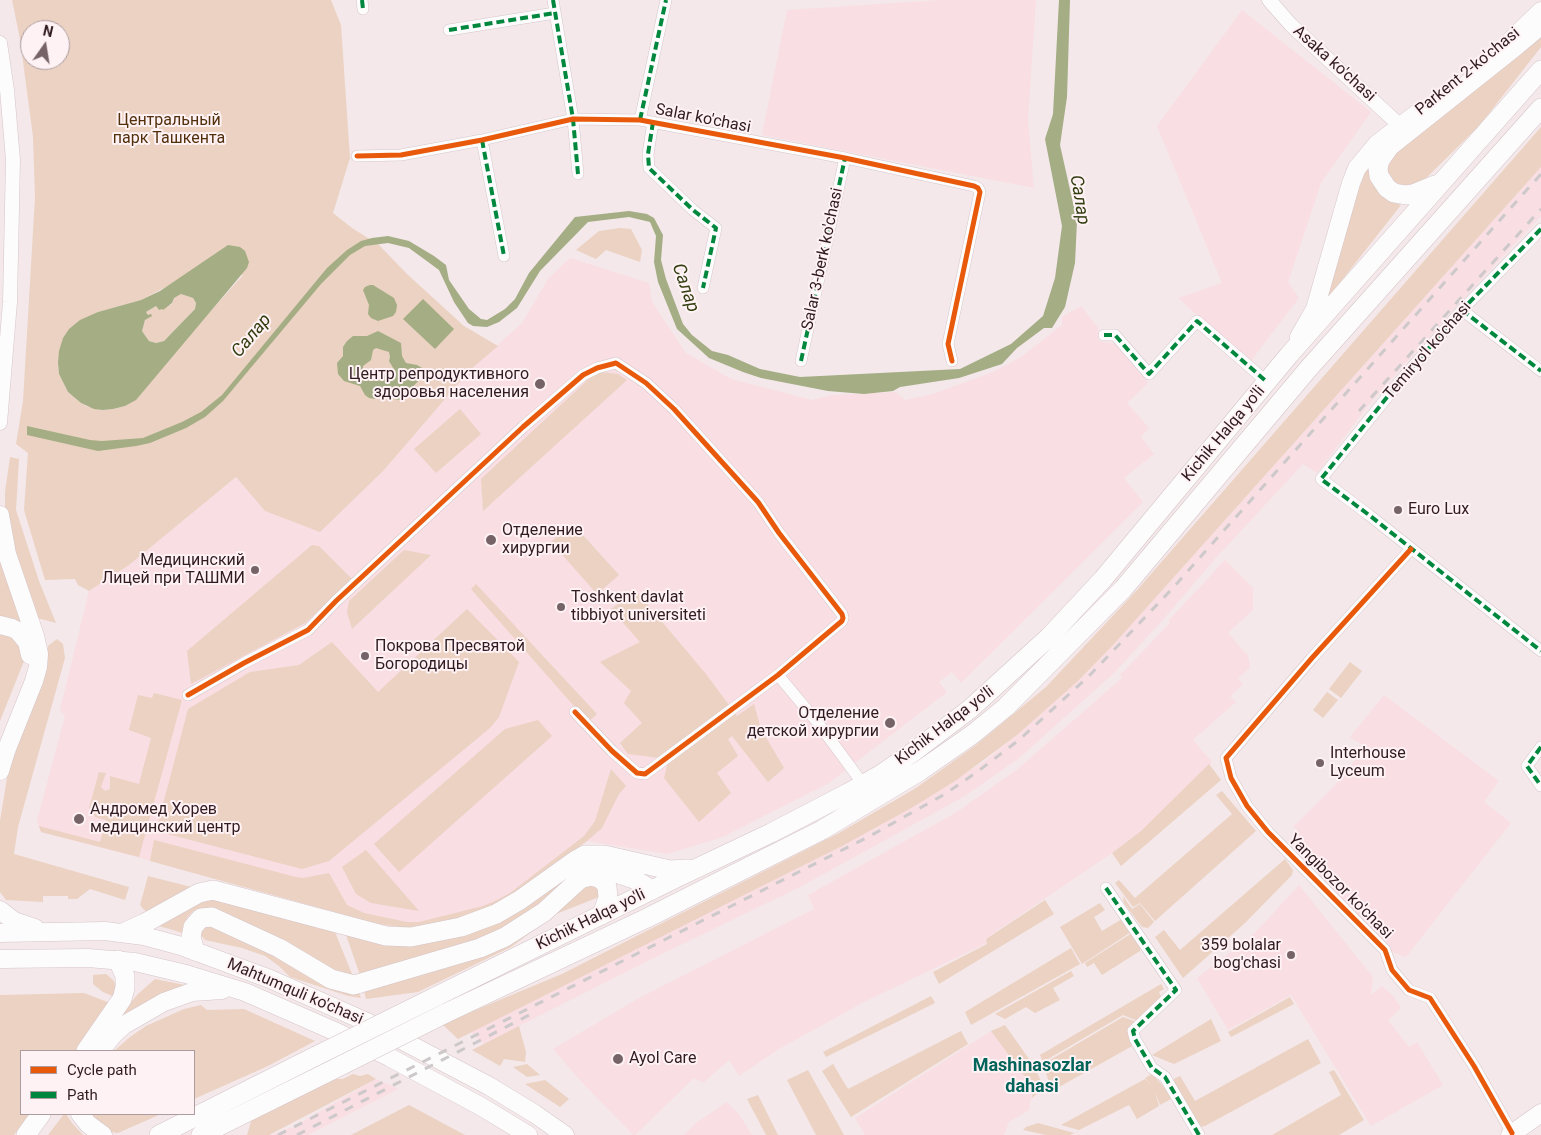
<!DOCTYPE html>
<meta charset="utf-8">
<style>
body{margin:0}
#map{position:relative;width:1541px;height:1135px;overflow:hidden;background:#f4e8ea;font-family:Roboto,sans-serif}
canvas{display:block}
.legend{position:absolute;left:20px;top:1050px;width:175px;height:65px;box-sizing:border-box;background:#fff2f5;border:1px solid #ac9ca0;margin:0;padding:6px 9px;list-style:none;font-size:15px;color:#301b21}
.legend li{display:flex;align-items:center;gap:10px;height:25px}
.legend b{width:25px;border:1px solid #ac9ca0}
.north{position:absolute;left:20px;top:20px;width:50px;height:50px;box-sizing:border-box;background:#fff2f5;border:1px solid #ac9ca0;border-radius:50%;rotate:13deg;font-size:14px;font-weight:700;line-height:20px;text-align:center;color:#301b21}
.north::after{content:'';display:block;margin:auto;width:18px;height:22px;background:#756367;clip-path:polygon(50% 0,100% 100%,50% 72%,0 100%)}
</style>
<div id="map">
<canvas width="1541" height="1135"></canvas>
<ul class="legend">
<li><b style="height:6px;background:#e8590c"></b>Cycle path</li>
<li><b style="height:6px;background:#00873e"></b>Path</li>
</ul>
<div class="north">N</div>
</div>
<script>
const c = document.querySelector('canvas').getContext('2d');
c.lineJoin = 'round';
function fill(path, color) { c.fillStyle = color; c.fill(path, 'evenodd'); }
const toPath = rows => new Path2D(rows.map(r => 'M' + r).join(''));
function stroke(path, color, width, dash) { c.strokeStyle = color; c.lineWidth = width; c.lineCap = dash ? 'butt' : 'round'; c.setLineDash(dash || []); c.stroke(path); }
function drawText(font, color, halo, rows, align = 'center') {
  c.font = font + ' Roboto,sans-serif'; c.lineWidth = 4; c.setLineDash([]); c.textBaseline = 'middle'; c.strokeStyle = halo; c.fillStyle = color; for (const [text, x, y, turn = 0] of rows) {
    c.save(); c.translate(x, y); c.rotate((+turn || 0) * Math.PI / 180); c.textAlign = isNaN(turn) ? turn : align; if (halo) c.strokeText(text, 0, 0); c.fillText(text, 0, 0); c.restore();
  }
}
const built = toPath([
 [940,0,1036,0,1028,120,1034,188,762,135,787,10],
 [1242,10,1371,112,1321,183,1288,282,1299,298,1250,362,1178,298,1222,283,1157,126],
 [1541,167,1541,216,1462,300,1370,403,1317,473,1303,464,1214,560,1161,622,1113,674,1018,759,965,796,802,886,662,954,483,1044,471,1032,879,826,982,763,1017,735,1078,681,1114,644],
 [570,258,649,283,652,302,686,353,731,379,812,400,832,395,896,392,905,400,933,394,993,372,1021,357,1062,325,1062,317,1081,306,1098,328,1099,341,1114,343,1148,383,1127,403,1149,428,1141,437,1154,454,1124,478,1143,502,961,683,952,672,939,682,947,692,829,783,723,837,667,854,587,841,514,896,433,926,392,926,378,924,144,859,41,832,37,821,65,716,60,710,89,591,129,565,236,477,265,511,384,470,470,370,522,323,548,279],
 [1225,560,1253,588,1253,610,1228,633,1248,656,1250,668,1238,678,1243,684,1230,696,1236,702,1193,740,1212,762,1141,831,1112,853,985,939,987,943,864,1002,779,1049,739,1076,729,1060,703,1083,694,1078,635,1135,633,1135,578,1078,553,1049,639,998,814,909,808,895,957,812,1019,768,1122,678,1120,675,1170,623,1169,620],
 [1384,695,1499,781,1484,802,1511,823,1406,957,1392,952,1318,878,1294,826,1344,776,1364,746,1350,737],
 [1299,885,1373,977,1371,995,1382,986,1394,997,1401,1008,1388,1020,1409,1047,1417,1042,1443,1085,1371,1126,1291,995,1228,1030,1197,978,1254,934],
 [991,1031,1033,1088,1029,1110,1009,1122,1004,1135,865,1135,855,1118],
 [376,1079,398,1089,308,1135,272,1135,293,1127],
 [727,1102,740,1116,752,1135,684,1135,696,1123]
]);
const green = toPath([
 [12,0,331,0,341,25,350,158,333,213,352,228,379,245,407,274,464,326,498,346,470,370,384,470,320,532,265,511,236,477,129,565,89,591,78,585,75,579,45,580,24,510,28,453,16,444,23,401,35,197,33,137,20,39],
 [30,30,60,30,60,60,30,60],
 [243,275,125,406,113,409,103,410,86,406,81,403,68,392,59,374,58,363,98,312,141,300,177,281],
 [1541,34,1541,47,1479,126,1419,185,1414,189,1388,182,1386,160],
 [1541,127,1541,167,1114,644,1078,681,1017,735,955,781,913,807,844,845,756,889,458,1039,442,1024,562,974,839,833,916,788,976,745,1046,687,1137,590],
 [1372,159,1371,174,1375,187,1382,196,1391,201,1401,205,1327,299,1354,202,1364,175],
 [620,228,631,229,642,250,640,262,606,250,596,259,576,250,599,231],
 [181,294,193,298,196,303,195,309,164,341,156,343,149,341,142,331,144,323,148,315,146,312,156,306,159,310,172,304,173,298],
 [601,372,618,374,627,380,483,511,481,479,592,376],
 [460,409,481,434,436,473,414,449],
 [10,457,19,459,16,510,39,581,56,623,37,618,9,536,5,512,5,492],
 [572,523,619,575,597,594,551,542],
 [312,545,319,546,352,579,305,623,191,684,187,651],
 [404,550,431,555,352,629,347,612,349,601],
 [0,561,24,629,0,620],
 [476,584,597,714,588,722,471,589],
 [636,591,706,674,737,716,754,704,761,729,784,768,768,782,732,736,728,739,738,756,717,773,731,793,699,822,664,778,667,766,660,758,628,754,620,743,642,723,624,703,631,691,600,662,640,642,611,609],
 [467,609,519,662,499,717,490,728,329,861,302,869,156,831,188,709,250,672,299,665,332,642,378,692],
 [5,633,18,639,24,661,0,721,0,634],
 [57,639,63,644,65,658,18,827,14,854,129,887,125,900,90,889,77,899,68,899,68,896,43,896,43,902,6,900,0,892,0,821,7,778,45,665,48,646],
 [1350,662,1362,671,1341,698,1329,689],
 [1327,692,1338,700,1323,718,1313,710],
 [154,693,182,700,139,857,41,832,39,826,100,842,106,820,95,817,89,808,99,772,106,773,101,787,105,791,110,789,110,776,139,784,151,738,129,730,138,695,152,698],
 [538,720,552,736,399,872,374,844,505,729],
 [1209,764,1221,780,1121,866,1112,853,1141,831],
 [611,769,626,786,619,794,602,828,587,841,514,896,484,912,433,926,408,928,378,924,150,861,154,840,296,877,303,878,329,873,347,905,364,913,407,922,419,922,483,906,497,900,510,893,584,836,595,821],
 [1222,791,1256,831,1155,921,1140,903,1133,907,1115,883,1119,880,1135,898,1232,814,1216,795],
 [366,850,419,911,371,903,356,894,342,867],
 [1285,859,1293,870,1292,875,1245,923,1183,978,1155,937,1164,930,1180,950],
 [584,860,649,873,644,876,582,866,542,907,494,937,361,978,345,932,433,940],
 [148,876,199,889,157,915,144,910,140,905],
 [590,884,599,886,599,897,556,914,511,947,418,992,366,999,364,991,554,912],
 [1123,896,1132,909,1140,904,1154,922,1148,928,1142,927,1124,903],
 [202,897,333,927,354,979,201,909,193,911,187,918,183,925,183,933,152,924],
 [1045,900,1054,914,939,984,933,972,987,944,986,939],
 [1100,903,1105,910,1094,917,1102,931,1122,919,1131,932,1082,964,1060,927],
 [204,922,358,991,361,998,348,996,290,977,279,966,265,956,242,948,205,940,200,934],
 [1132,933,1141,947,1140,951,1102,975,1094,963,1087,967,1085,963],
 [1071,948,1080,964,971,1025,965,1012],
 [1071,971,1074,976,1053,988,1060,1000,1035,1013,1026,1007,1005,1019,995,1014],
 [106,974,113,980,117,986,117,998,103,992,93,984,93,975],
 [155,979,190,986,113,1023,138,994],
 [1161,984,1164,989,1159,992,1162,999,1138,1021,1123,1015,1043,1062,1040,1055],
 [84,993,110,1003,79,1051,21,1051,21,1114,30,1114,14,1135,0,1135,0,995],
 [931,996,935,1003,826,1057,823,1052],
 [1290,997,1294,1004,1231,1037,1228,1032],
 [201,1005,207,1010,244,1009,315,1041,268,1066,194,1099,194,1051,114,1051,130,1037,146,1026,184,1009],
 [1123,1017,1137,1022,1134,1045,1052,1091,1043,1064],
 [1211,1019,1221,1041,1174,1064,1152,1055],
 [1005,1025,1034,1066,1044,1088,1032,1098,1033,1088,991,1031],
 [519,1026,526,1052,525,1062,504,1059,500,1066,472,1050],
 [961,1031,968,1044,851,1117,822,1071,833,1064,848,1089],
 [1308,1039,1321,1063,1205,1126,1200,1127,1173,1082,1174,1079,1180,1076,1195,1101],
 [527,1064,540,1075,527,1077,513,1067],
 [808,1070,844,1135,816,1135,787,1080],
 [1334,1070,1364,1120,1339,1135,1272,1135,1341,1095,1329,1072],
 [353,1074,360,1076,368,1074,376,1079,269,1135,247,1135,252,1118,336,1079,343,1079],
 [1152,1074,1167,1090,1171,1099,1160,1105,1155,1092,1159,1106,1137,1119,1129,1105,1079,1130,1061,1125,1145,1079,1152,1086,1145,1078],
 [545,1080,569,1099,560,1107,525,1084],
 [758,1095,778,1135,766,1135,747,1099],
 [409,1105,465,1135,351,1135],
 [64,1114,66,1114,72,1123,83,1135,48,1135],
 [88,1114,161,1114,118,1133,110,1132],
 [1038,1123,1074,1133,1070,1135,1046,1135,1023,1130,1026,1127]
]);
const water = toPath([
 [1059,0,1070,0,1067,97,1060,145,1077,221,1075,263,1065,307,1052,328,1044,328,1017,348,1002,364,959,378,900,387,893,391,864,394,828,391,761,378,743,372,709,358,677,329,658,282,654,262,656,236,650,222,629,217,588,222,540,271,517,308,499,322,487,327,473,326,468,323,454,302,439,270,409,248,388,243,365,246,350,255,321,284,223,401,205,417,186,428,150,443,136,446,98,451,27,435,27,426,90,440,102,441,143,438,182,422,201,412,222,395,327,268,347,250,361,241,372,238,388,236,409,241,434,256,446,265,449,280,469,309,481,319,487,320,505,309,515,299,529,273,575,217,629,211,647,214,654,218,663,235,661,260,666,279,683,324,692,335,712,351,728,355,760,369,800,377,960,369,1011,344,1043,316,1055,278,1062,226,1045,139,1053,114],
 [228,245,240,247,245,251,249,262,247,268,136,400,125,406,113,409,103,410,94,409,81,403,68,392,59,374,58,363,59,351,63,338,69,329,80,320,98,312,141,300,160,291],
 [181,294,193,298,196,303,195,309,164,341,156,343,149,341,142,331,145,320,152,316,151,314,148,315,146,312,156,306,159,310,162,309,163,310,172,303,174,298],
 [370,285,373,285,394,298,397,305,396,312,393,316,378,321,371,318,368,314,369,305,363,290,365,287],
 [423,299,454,329,435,349,403,319],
 [378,331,401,343,402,356,406,363,417,365,424,369,424,375,400,400,394,399,390,392,386,390,382,391,375,399,369,398,365,395,360,386,344,381,338,374,337,363,343,356,343,347,347,341,353,336,367,336],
 [376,348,389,352,390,357,389,361,395,371,392,375,385,375,380,379,372,381,363,375,363,366,371,360,373,350]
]);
const minor = toPath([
 [362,0,363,9],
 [553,0,573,119,578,174],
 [449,30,555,13],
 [640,120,666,0],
 [653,122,648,154,649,168,693,210,716,228,703,288],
 [482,140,504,256],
 [357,156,401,155,482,140,573,119,640,120,845,158,974,186,978,188,980,192,948,344,952,361],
 [1541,229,1462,310,1401,380,1321,479,1369,515,1541,651],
 [1462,310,1541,371],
 [1104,335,1115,335,1149,374,1197,321,1267,382],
 [801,361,845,158],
 [1411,549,1312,658,1226,758,1231,778,1247,806,1268,832,1385,950,1392,970,1409,990,1430,998,1474,1066,1512,1133],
 [778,675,818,723,866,788],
 [188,695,244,663,308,630,336,601,523,427,583,375,597,368,616,363,646,383,674,409,758,502,779,533,842,614,843,618,842,621,778,675,645,774,637,773,612,751,575,712],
 [1541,747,1527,766,1541,786],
 [1106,888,1176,990,1133,1031,1135,1039,1152,1068,1165,1077,1199,1135]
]);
const tertiary = toPath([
 [1269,0,1291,25,1407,132],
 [0,43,7,90,13,160,10,302,0,423]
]);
const primary = toPath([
 [1512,39,1541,11],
 [1299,337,1315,309,1351,183,1357,168,1377,144,1419,112],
 [0,515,7,554,35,636,39,654,38,667,34,681,6,751,0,771],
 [0,625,12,628,18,631,27,642,30,655],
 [0,910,14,921,35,928],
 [0,933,105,931,144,936,181,946,270,979,369,1023,489,1086,535,1114,565,1135],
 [0,959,88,958,135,962,186,974,245,992,341,1034,389,1057,482,1107,528,1135],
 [100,1051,114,1034,124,1025,164,1002,192,992,222,990],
 [80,1114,88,1124,103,1135],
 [1510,1135,1541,1113]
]);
const trunk = toPath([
 [1435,185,1413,194,1406,195,1394,193,1387,188,1379,176,1378,168,1380,160,1390,146,1517,45,1541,25],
 [589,870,600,868,634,879,652,890],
 [125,932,145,923,199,893,213,890,386,936,411,937,461,927,496,914,520,900,576,860,585,855,604,855,670,870,688,869],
 [195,951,191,937,193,927,201,918,212,917,279,948,331,979,354,985,480,948,505,937,544,912,579,880,583,878,591,876,599,878,605,883,607,887,608,898,602,915],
 [435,997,676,878,771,833,848,793,880,775,912,753,970,709,1049,637,1103,579,1289,355,1541,70],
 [444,1014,647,918,822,830,920,771,973,734,1006,707,1123,589,1309,368,1541,108],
 [86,1051,122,999,125,988,125,976,118,960],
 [26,1135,41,1114],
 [159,1135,316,1056],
 [201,1135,326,1073]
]);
const rail = toPath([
 [1359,411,1541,209],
 [278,1135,870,836,945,794,977,772,1019,740,1089,676,1171,590,1541,174],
 [297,1135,535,1012]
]);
const trunkBridge = toPath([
 [316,1056,435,997],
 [326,1073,444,1014]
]);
const quiet = toPath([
 [362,0,363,9],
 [553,0,573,119,578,174],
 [449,30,555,13],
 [640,120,666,0],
 [653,122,648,154,649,168,693,210,716,228,703,288],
 [482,140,504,256],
 [1541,229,1462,310,1401,380,1321,479,1369,515,1541,651],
 [1462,310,1541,371],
 [1104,335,1115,335,1149,374,1197,321,1267,382],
 [801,361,845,158],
 [1541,747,1527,766,1541,786],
 [1106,888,1176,990,1133,1031,1135,1039,1152,1068,1165,1077,1199,1135]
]);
const cycleway = toPath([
 [357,156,401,155,482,140,573,119,640,120,845,158,974,186,978,188,980,192,948,344,952,361],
 [1411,549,1312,658,1226,758,1231,778,1247,806,1268,832,1385,950,1392,970,1409,990,1430,998,1474,1066,1512,1133],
 [188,695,244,663,308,630,336,601,523,427,583,375,597,368,616,363,646,383,674,409,758,502,779,533,842,614,843,618,842,621,778,675,645,774,637,773,612,751,575,712]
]);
const markers = [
 [540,384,6,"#756367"],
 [1398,510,5,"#756367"],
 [491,540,6,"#756367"],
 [255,570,5,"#756367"],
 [561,607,5,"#756367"],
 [365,656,5,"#756367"],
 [890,723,6,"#756367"],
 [1320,763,5,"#756367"],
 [79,819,6,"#756367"],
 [1291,955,5,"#756367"],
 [618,1059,6,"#756367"]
];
const streetNames = [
 ["Asaka ko'chasi",1334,64,42],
 ["Parkent 2-ko'chasi",1468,72,-39],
 ["Salar ko'chasi",703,119,11],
 ["Salar 3-berk ko'chasi",823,259,-78],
 ["Temiryo'l ko'chasi",1428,351,-49],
 ["Kichik Halqa yo'li",1224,434,-50],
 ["Kichik Halqa yo'li",945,726,-37],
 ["Yangibozor ko'chasi",1340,887,45],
 ["Kichik Halqa yo'li",591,920,-26],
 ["Mahtumquli ko'chasi",295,992,23]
];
const parkNames = [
 ["Центральный",169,121],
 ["парк Ташкента",169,139]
];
const poiNames = [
 ["Центр репродуктивного",529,375,"right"],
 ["здоровья населения",529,393,"right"],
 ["Euro Lux",1408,510],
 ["Отделение",502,531],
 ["хирургии",502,549],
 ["Медицинский",245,561,"right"],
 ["Лицей при ТАШМИ",245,579,"right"],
 ["Toshkent davlat",571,598],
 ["tibbiyot universiteti",571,616],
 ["Покрова Пресвятой",375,647],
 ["Богородицы",375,665],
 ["Отделение",879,714,"right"],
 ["детской хирургии",879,732,"right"],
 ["Interhouse",1330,754],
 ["Lyceum",1330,772],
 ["Андромед Хорев",90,810],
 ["медицинский центр",90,828],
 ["359 bolalar",1281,946,"right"],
 ["bog'chasi",1281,964,"right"],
 ["Ayol Care",629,1059]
];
const waterNames = [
 ["Салар",1079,200,81],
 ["Салар",685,288,71],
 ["Салар",252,336,-50]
];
const neighbourhoodNames = [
 ["Mashinasozlar",1032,1066],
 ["dahasi",1032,1087]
];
fill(built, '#f9dee3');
fill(green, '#ebd2c2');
fill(water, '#a4ad84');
stroke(minor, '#d5c5c9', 12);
stroke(tertiary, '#d5c5c9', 15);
stroke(primary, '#d5c5c9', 19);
stroke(trunk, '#d5c5c9', 20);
stroke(minor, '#fdfcfc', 11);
stroke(tertiary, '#fdfcfc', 14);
stroke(primary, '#fdfcfc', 18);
stroke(trunk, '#fdfcfc', 19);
stroke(rail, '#cdc9ca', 3, [9, 9]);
stroke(trunkBridge, '#d5c5c9', 20, []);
stroke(trunkBridge, '#fdfcfc', 19);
stroke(quiet, '#00873e', 4, [8, 4]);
stroke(cycleway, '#e8590c', 5);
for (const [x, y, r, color] of markers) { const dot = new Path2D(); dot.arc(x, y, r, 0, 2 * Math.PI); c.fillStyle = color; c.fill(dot); stroke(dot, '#fff2f5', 2); }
drawText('16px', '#301b21', '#fff2f5', streetNames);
drawText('16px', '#512f0b', '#fff2f5', parkNames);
drawText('16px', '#301b21', '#fff2f5', poiNames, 'left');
drawText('italic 18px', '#313e10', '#fff2f5', waterNames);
drawText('bold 18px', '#016359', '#fff2f5', neighbourhoodNames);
</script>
